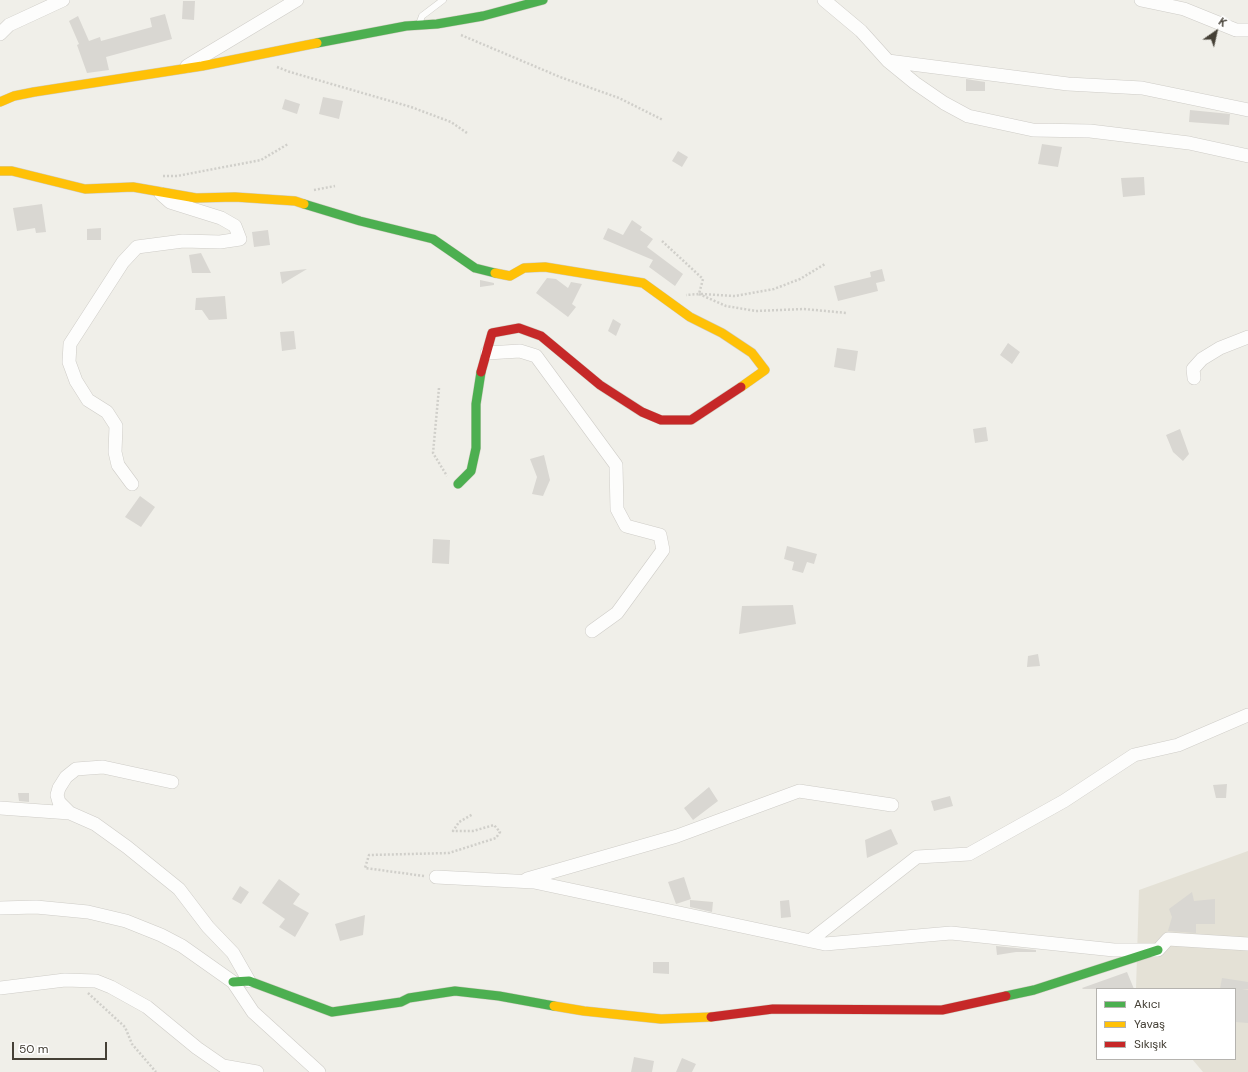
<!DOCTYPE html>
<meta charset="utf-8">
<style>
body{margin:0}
#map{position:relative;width:1248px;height:1072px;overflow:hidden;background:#f0efe9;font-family:"DM Sans",sans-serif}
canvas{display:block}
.legend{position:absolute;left:1096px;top:988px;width:140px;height:72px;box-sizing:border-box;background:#fff;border:1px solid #b5b3af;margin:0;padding:5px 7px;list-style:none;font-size:12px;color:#454036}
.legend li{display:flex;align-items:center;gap:8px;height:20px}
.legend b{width:20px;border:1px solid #b5b3af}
.north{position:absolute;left:1196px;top:12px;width:40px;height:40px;-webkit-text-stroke:3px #fff;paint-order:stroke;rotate:34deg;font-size:11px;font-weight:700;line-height:16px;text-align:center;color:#454036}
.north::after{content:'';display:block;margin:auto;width:14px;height:18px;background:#454036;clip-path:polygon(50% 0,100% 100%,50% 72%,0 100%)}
.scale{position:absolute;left:12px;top:1042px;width:95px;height:18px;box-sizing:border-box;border:2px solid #454036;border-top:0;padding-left:5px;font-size:12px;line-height:14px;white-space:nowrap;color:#454036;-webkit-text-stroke:3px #fff;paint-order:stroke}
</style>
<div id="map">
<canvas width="1248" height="1072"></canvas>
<ul class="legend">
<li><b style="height:5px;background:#4caf50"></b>Akıcı</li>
<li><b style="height:5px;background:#ffc107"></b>Yavaş</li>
<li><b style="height:5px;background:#c62828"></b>Sıkışık</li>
</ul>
<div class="north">K</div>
<div class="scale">50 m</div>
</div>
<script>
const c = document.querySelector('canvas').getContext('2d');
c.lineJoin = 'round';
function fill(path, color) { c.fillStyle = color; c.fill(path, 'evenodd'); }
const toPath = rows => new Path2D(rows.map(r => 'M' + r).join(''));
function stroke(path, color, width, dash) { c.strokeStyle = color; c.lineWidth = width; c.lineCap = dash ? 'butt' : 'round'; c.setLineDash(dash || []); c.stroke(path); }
const residential = toPath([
 [1248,851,1248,1072,1203,1072,1192,1059,1235,1059,1235,989,1136,989,1139,890]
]);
const building = toPath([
 [183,1,195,1,194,20,182,19],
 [165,14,172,39,106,57,109,70,87,73,77,45,79,44,69,21,78,16,89,41,100,37,101,41,152,27,150,18],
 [966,79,985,82,985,91,966,91],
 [323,97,343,101,339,119,319,114],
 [285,99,300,104,297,114,282,109],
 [1190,110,1230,114,1229,125,1189,122],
 [1042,144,1062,147,1058,167,1038,164],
 [678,151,688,157,682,167,672,161],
 [1144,177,1145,195,1123,197,1121,178],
 [42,204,46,232,36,233,35,228,17,231,13,208],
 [632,220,642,227,640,230,653,239,647,247,683,274,675,286,649,267,653,260,603,239,608,228,623,235],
 [101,228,101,240,87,240,87,229],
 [268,230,270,245,254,247,252,232],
 [201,253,211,273,192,273,189,255],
 [307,269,282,284,280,272],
 [882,269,885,281,876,283,878,291,838,301,834,286,871,277,870,272],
 [547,278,556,279,568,288,571,282,582,284,572,304,576,307,568,317,536,293],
 [480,280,494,283,494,285,480,287],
 [225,296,227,319,209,320,202,310,195,310,196,298],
 [613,319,621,324,616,336,608,331],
 [294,331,296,349,282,351,280,332],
 [1008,343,1020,352,1012,364,1000,355],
 [837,348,858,351,855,371,834,367],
 [986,427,988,441,975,443,973,429],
 [1180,429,1189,454,1183,461,1173,452,1166,435],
 [544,455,550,480,543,496,532,494,537,477,530,459],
 [140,496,155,507,141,527,125,517],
 [433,539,450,540,449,564,432,563],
 [787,546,817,554,814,564,807,562,803,573,792,570,794,562,784,559],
 [793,605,796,624,739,634,742,606],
 [1038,654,1040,666,1027,667,1028,656],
 [1227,784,1226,798,1216,798,1213,785],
 [709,787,718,801,693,820,684,808],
 [18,793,29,793,29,802,19,801],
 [950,796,953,806,934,811,931,801],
 [891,829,898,844,867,858,865,840],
 [684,877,691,899,676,904,668,882],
 [279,879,300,894,293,904,309,913,295,937,279,927,285,919,262,903],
 [240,886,249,892,241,904,232,899],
 [1192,892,1194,901,1215,899,1215,924,1196,924,1196,933,1168,931,1172,917,1169,909],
 [690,900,713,902,712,912,690,907],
 [789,900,791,917,781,918,780,901],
 [365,915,363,935,340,941,335,924],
 [996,946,1036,950,1036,952,1016,952,997,955],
 [653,962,669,962,669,974,653,973],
 [1127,972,1134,989,1083,989,1082,988],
 [1222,978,1248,982,1248,989,1242,989,1248,990,1248,1023,1235,1022,1235,989,1220,989],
 [634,1057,654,1061,652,1072,631,1072],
 [682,1058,696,1064,692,1072,676,1072]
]);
const path = toPath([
 [461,35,560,77,619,98,663,120],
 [277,67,290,72,411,107,451,122,467,133],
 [163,176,177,176,261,160,288,144],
 [314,190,335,186],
 [662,241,703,279,699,294,686,295],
 [699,294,726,306,756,311,804,309,847,313],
 [701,294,735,296,774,289,800,279,825,264],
 [439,388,433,453,447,476],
 [424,876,365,868,369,855,449,853,496,838,500,832,494,825,473,831,453,831,459,822,473,814],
 [88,993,125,1027,132,1044,156,1072]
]);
const lane = toPath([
 [419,24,422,16,443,0]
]);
const street = toPath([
 [824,0,861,31,888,61,915,83,944,103,968,116,1033,130,1090,131,1189,143,1248,156],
 [1141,0,1184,9,1236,30,1248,30],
 [0,34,9,25,63,0],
 [888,61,1068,84,1142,88,1248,110],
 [187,66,297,0],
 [487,353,520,351,536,356,616,465,617,509,626,526,660,535,663,550,617,613,592,631],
 [1194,378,1193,369,1202,359,1220,348,1248,337],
 [132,484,118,465,115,452,116,426,107,412,88,400,76,381,69,362,70,344,123,262,137,247,183,241,220,242,240,239,235,226,221,218,170,202,161,194],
 [172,782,103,767,76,769,66,777,59,788,57,795,59,802,70,813,95,824,127,847,179,889,208,927,233,953,249,981],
 [0,808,70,813],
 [436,877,534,882,825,944,951,933,1114,950,1158,950,1168,939,1248,944],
 [527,879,677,836,799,791,892,805],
 [0,908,36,907,88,912,126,921,161,935,182,946,233,982,253,1012,319,1072],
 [811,940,917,857,969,854,1064,801,1134,755,1178,745,1248,715],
 [0,988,65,980,96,981,111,987,147,1007,197,1048,223,1066,257,1072]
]);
const fast = toPath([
 [317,43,406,26,437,24,483,16,543,0],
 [304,204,360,221,433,239,475,268,495,273],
 [458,484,471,471,476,448,476,404,481,372],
 [233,982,249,981,332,1012,401,1002,409,998,455,991,499,996,554,1006],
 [1006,996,1034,990,1158,950]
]);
const slow = toPath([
 [0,102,14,96,34,92,202,66,317,43],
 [0,171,12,171,85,189,133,187,196,198,235,197,295,201,304,204],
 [495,273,510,276,524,268,545,267,643,283,690,317,722,333,752,353,765,370,741,387],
 [554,1006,584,1011,661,1019,711,1017]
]);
const jam = toPath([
 [481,372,492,333,519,328,541,336,600,385,642,412,661,420,691,420,741,387],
 [711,1017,773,1009,942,1010,1006,996]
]);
fill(residential, '#e4e1d6');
fill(building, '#d9d7d2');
stroke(lane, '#ceccc7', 7);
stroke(street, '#ceccc7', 14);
stroke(fast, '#cfccc0', 10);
stroke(slow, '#cfccc0', 10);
stroke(jam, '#cfccc0', 10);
stroke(path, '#d0cfca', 2.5, [2, 2]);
stroke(lane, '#fdfdfc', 6);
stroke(street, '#fdfdfc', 13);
stroke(fast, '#4caf50', 9);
stroke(slow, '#ffc107', 9);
stroke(jam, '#c62828', 9);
</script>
